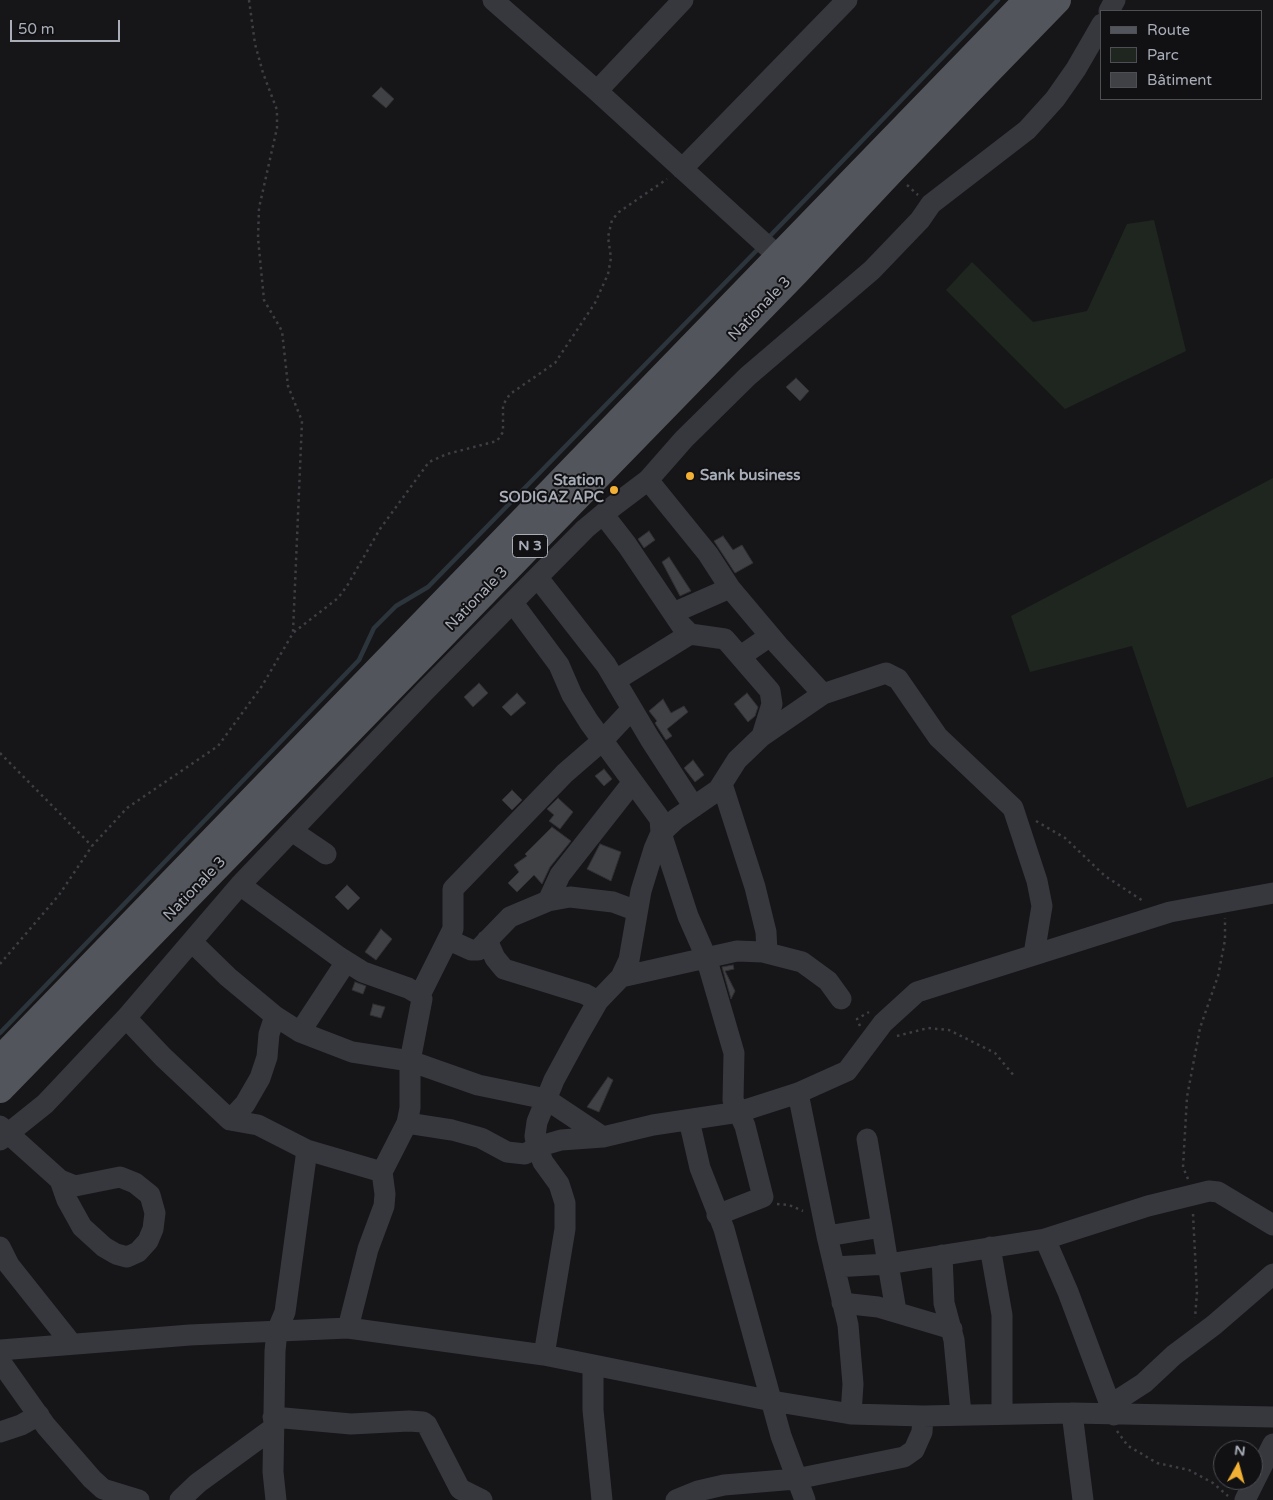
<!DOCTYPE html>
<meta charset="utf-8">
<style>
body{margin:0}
#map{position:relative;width:1273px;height:1500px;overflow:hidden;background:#161618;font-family:"Varela Round",sans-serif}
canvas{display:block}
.legend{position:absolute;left:1100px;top:10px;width:162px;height:90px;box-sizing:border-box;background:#111113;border:1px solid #4d4f55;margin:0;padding:6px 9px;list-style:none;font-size:15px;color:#a8adb8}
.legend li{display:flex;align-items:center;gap:10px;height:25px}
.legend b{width:25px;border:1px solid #4d4f55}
.north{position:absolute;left:1213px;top:1440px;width:50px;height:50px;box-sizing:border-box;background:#111113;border:1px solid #4d4f55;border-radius:50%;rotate:7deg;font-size:14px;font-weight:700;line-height:20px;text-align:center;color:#a8adb8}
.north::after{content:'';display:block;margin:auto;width:18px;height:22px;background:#f2b134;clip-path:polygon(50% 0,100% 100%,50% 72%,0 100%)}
.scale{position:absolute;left:10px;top:20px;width:110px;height:22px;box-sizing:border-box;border:2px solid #a8adb8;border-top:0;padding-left:6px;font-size:15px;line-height:18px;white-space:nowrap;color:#a8adb8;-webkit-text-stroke:4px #111113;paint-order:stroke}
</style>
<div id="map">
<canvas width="1273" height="1500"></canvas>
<ul class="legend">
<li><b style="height:6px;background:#53555c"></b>Route</li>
<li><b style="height:14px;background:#1e261f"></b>Parc</li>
<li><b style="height:14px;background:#404145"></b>Bâtiment</li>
</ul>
<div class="north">N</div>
<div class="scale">50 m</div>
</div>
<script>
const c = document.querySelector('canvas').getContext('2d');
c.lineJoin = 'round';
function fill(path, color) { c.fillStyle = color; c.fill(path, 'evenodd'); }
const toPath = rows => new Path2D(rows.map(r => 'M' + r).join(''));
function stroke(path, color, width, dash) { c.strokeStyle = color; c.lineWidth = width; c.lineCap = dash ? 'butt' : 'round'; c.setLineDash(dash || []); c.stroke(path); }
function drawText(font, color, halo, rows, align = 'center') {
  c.font = font + ' "Varela Round",sans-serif'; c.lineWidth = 4; c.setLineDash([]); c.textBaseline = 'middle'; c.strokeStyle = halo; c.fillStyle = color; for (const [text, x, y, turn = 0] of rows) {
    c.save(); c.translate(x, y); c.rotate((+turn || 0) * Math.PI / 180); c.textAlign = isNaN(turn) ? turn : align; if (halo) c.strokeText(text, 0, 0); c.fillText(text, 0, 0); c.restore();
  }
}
const green = toPath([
 [1154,220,1186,351,1065,409,946,290,972,262,1033,322,1087,311,1127,224],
 [1273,478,1273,777,1187,808,1132,646,1030,672,1011,616]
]);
const stream = toPath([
 [768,238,998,0],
 [0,1033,359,660,374,628,396,606,428,587,759,248]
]);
const building = toPath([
 [381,87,394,99,386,108,372,96,381,87],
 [796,378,809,391,800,401,786,387,796,378],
 [649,531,655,540,644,548,638,539,649,531],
 [723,536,733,550,742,545,753,563,735,573,714,541,723,536],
 [669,557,691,591,680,596,662,562,669,557],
 [479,683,488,693,473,707,464,697,479,683],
 [517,693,526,703,511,716,502,707,517,693],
 [747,693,758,707,755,716,748,722,734,704,747,693],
 [663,699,671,713,684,706,688,712,667,729,672,736,666,740,655,723,657,721,649,711,663,699],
 [693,760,704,775,695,782,684,768,693,760],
 [604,769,612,779,604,786,595,776,604,769],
 [512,790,522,800,512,810,502,800,512,790],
 [558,798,573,812,560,829,549,821,554,815,547,809,558,798],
 [552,827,571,841,550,867,542,884,534,875,517,892,508,883,519,872,514,865,527,856,525,854,552,827],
 [600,844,621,852,611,881,587,869,600,844],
 [347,885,360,898,348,910,335,897,347,885],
 [381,929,392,939,376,960,365,952,381,929],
 [733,965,734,969,725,971,735,991,731,999,722,967,733,965],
 [355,982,366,986,363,994,352,990,355,982],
 [373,1004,385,1007,381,1018,370,1015,373,1004],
 [608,1077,613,1080,599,1112,587,1107,608,1077]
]);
const path = toPath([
 [249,0,255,44,263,73,277,110,277,128,259,208,258,238,264,300,282,331,288,386,302,421,293,632],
 [907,185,918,195],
 [0,753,92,846],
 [1036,821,1065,838,1105,876,1143,901],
 [0,964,59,895,92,846,127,808,218,746,262,686,293,633,338,598,347,586,380,529,429,462,447,454,497,441,503,432,503,405,510,394,555,363,595,303,608,274,611,258,608,237,612,220,619,212,667,179],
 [860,1026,857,1019,869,1012],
 [897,1036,928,1028,949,1030,995,1053,1015,1077],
 [1188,1179,1183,1167,1187,1097,1200,1028,1218,976,1225,940,1225,918],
 [777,1204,789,1205,803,1211],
 [1193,1214,1197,1292,1195,1318],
 [1117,1431,1128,1446,1142,1454,1157,1463,1189,1470,1213,1483,1228,1496]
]);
const minor = toPath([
 [493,0,597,91,790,267],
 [1109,11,1115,0],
 [597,91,683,0],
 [682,169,847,0],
 [648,480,708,554,730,588,778,645,823,694],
 [603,514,627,545,681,625,690,634,725,639,770,691,772,704,762,736],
 [538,578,606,665,650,739,694,807],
 [513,603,559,665,572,695,589,722,660,819,661,833,688,916,706,957,734,1053,733,1100,745,1126,763,1197,717,1215],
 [673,613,730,588],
 [741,656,770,636],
 [616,680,690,634],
 [722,784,755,887,766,932,767,953],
 [292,831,326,854],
 [240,885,339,957,363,972,408,988,420,995,422,999,410,1061,410,1108,407,1123,382,1172,385,1194,384,1206,368,1249,348,1328],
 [548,901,560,875,633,782],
 [449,940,471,950,478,950,510,917,548,901,570,897,613,902,637,911],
 [487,940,495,958,504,969,585,994,598,1001],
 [192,942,228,977,275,1016,300,1032,352,1052,410,1061,478,1085,546,1099,603,1137],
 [621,977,737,951,763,952,802,962,828,981,841,999],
 [420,995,453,929,453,889,565,773,602,741,632,709],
 [126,1018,163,1057,230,1120,258,1125,307,1150,382,1172],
 [300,1032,346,962],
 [798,1093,827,1236,848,1325,853,1384,851,1414],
 [230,1120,245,1104,260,1078,267,1057,269,1034,275,1016],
 [689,1120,700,1168,724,1229,781,1436,805,1500],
 [407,1123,452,1130,481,1138,507,1152,525,1154,537,1147,561,1140,603,1137,653,1125,739,1112,798,1093,847,1071,883,1023,917,992,1170,912,1273,893],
 [0,1126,60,1180,75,1186,120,1177,135,1183,150,1195,155,1213,153,1229,148,1241,138,1252,127,1257,116,1254,104,1247,82,1227,67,1200,60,1180],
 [867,1139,882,1227],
 [0,1140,45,1104,63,1085,126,1018,240,885,425,691,585,529,603,514,648,480,684,439,748,376,872,270,920,220,931,204,1027,130,1055,99,1076,69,1102,24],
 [827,1236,882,1227,888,1264,1045,1239,1148,1206,1209,1191,1218,1192,1273,1225],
 [1045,1239,1068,1292,1114,1415],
 [0,1247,9,1265,71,1343],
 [990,1247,1002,1315,1002,1414],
 [942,1255,944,1303,954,1340,961,1414],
 [834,1267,888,1264,896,1311],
 [842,1303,878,1307,952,1329],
 [0,1350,190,1335,348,1328,544,1355,772,1401,851,1414,923,1416,1072,1413,1273,1417],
 [544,1355,565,1229,565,1203,559,1184,543,1162,537,1147,535,1136,537,1122,554,1080,579,1034,598,1001,621,977,629,960,641,891,654,849,661,833,676,819,718,790,737,760,762,736,823,694,886,673,898,679,938,737,1013,808,1037,881,1042,906,1034,954],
 [0,1361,46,1426,92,1479,103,1489,139,1500],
 [593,1365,593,1410,602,1500],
 [1110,1405,1144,1383,1174,1355,1214,1325,1273,1274],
 [1072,1413,1083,1500],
 [273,1417,351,1424,409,1421,423,1422,427,1425,460,1489,482,1500],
 [0,1432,21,1425,39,1415],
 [180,1500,198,1483,272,1429],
 [276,1500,273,1472,275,1351,277,1331,285,1312,307,1150],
 [676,1500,698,1491,724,1485,796,1479,904,1457,914,1450,922,1432,923,1416],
 [1245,1500,1273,1444]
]);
const major = toPath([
 [0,1060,1028,0],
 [0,1089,796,272,890,172,1057,0]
]);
const markers = [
 [690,476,5,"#f2b134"],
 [614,490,5,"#f2b134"]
];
const shields = [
 [530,546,35]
];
const shieldNames = [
 ["N 3",530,546]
];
const streetNames = [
 ["Nationale 3",760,309,-46],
 ["Nationale 3",477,599,-46],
 ["Nationale 3",195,889,-46]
];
const poiNames = [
 ["Sank business",700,476],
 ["Station",604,481,"right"],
 ["SODIGAZ APC",604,498,"right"]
];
fill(green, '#1e261f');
stroke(stream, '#2c353c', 4.5);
fill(building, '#404145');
stroke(building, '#303034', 1);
stroke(path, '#3d3f44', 2.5, [2.5, 4]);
stroke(minor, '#37383d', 21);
stroke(major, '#53555c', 28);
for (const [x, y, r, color] of markers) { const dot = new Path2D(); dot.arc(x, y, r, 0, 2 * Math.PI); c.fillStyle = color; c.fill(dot); stroke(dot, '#111113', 2); }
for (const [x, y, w] of shields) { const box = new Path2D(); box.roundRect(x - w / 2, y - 11.5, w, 23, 4); c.fillStyle = '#111113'; c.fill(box); stroke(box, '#a8adb8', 1); }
drawText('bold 14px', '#a8adb8', null, shieldNames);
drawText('15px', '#a8adb8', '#111113', streetNames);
drawText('bold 15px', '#a8adb8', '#111113', poiNames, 'left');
</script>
